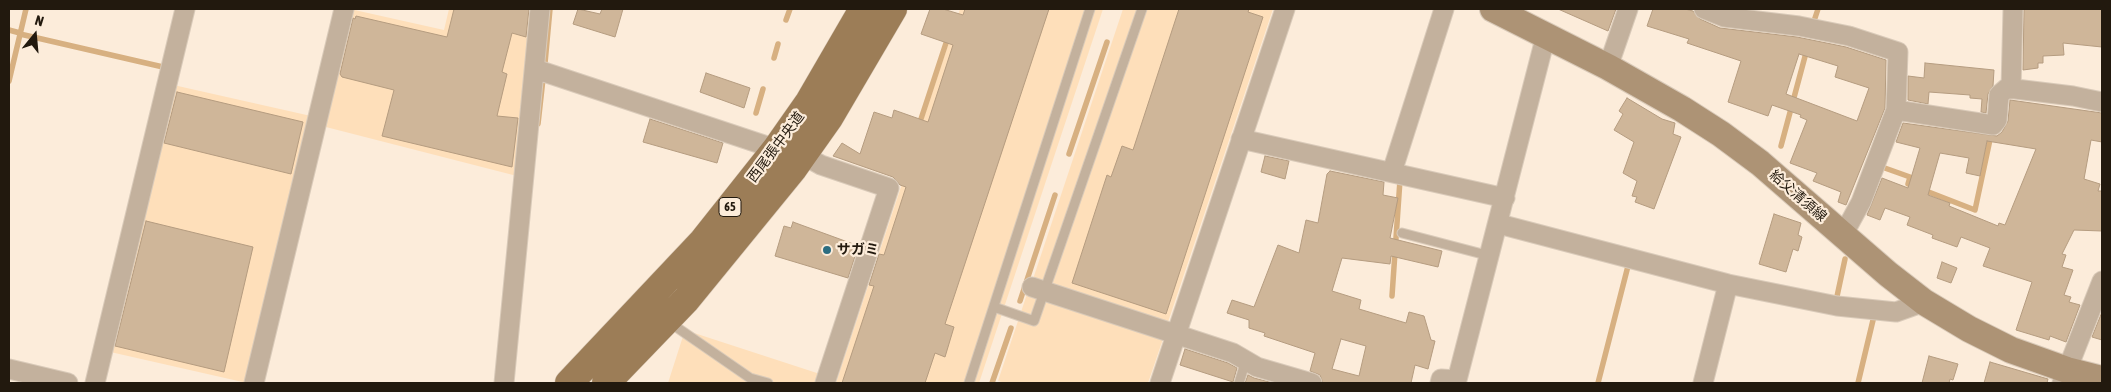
<!DOCTYPE html>
<meta charset="utf-8">
<style>
body{margin:0}
#map{position:relative;width:2111px;height:392px;overflow:hidden;background:#fcecda;font-family:"Asap Condensed",sans-serif}
canvas{display:block}
.frame{position:absolute;inset:0;border:10px solid #22190e;pointer-events:none}
.north{position:absolute;left:10px;top:10px;width:50px;height:50px;-webkit-text-stroke:4px #fcecda;paint-order:stroke;rotate:17deg;font-size:14px;font-weight:700;line-height:20px;text-align:center;color:#22190e}
.north::after{content:'';display:block;margin:auto;width:18px;height:22px;background:#22190e;clip-path:polygon(50% 0,100% 100%,50% 72%,0 100%)}
</style>
<div id="map">
<canvas width="2111" height="392"></canvas>
<div class="frame"></div>
<div class="north">N</div>
</div>
<script>
const c = document.querySelector('canvas').getContext('2d');
c.lineJoin = 'round';
function fill(path, color) { c.fillStyle = color; c.fill(path, 'evenodd'); }
const toPath = rows => new Path2D(rows.map(r => 'M' + r).join(''));
function stroke(path, color, width, dash) { c.strokeStyle = color; c.lineWidth = width; c.lineCap = dash ? 'butt' : 'round'; c.setLineDash(dash || []); c.stroke(path); }
function drawText(font, color, halo, rows, align = 'center') {
  c.font = font + ' "Asap Condensed","Noto Sans JP",sans-serif'; c.lineWidth = 4.5; c.setLineDash([]); c.textBaseline = 'middle'; c.strokeStyle = halo; c.fillStyle = color; for (const [text, x, y, turn = 0] of rows) {
    c.save(); c.translate(x, y); c.rotate((+turn || 0) * Math.PI / 180); c.textAlign = isNaN(turn) ? turn : align; if (halo) c.strokeText(text, 0, 0); c.fillText(text, 0, 0); c.restore();
  }
}
const built = toPath([
 [350,9,444,30,449,9,517,9,535,13,517,176,322,126],
 [960,9,1103,9,979,383,836,383],
 [1123,9,1273,9,1168,322,1161,326,1032,282],
 [169,84,311,116,247,383,106,351],
 [1028,291,1164,336,1148,383,1005,383,998,381],
 [685,330,823,375,821,383,668,383]
]);
const stream = toPath([
 [786,20,790,9],
 [1814,21,1818,9],
 [9,30,20,33],
 [20,34,163,67],
 [774,58,778,44],
 [545,63,550,9],
 [9,81,26,9],
 [756,113,763,89],
 [538,124,543,79],
 [919,125,948,37],
 [1781,146,1807,49],
 [1069,154,1107,42],
 [1881,169,1882,167,1910,177,1908,184,1975,210,1991,135],
 [1392,296,1400,180],
 [1020,301,1055,195],
 [1836,301,1845,259],
 [992,383,1011,328],
 [1598,383,1628,266,1630,264],
 [1858,383,1874,316,1872,315]
]);
const building = toPath([
 [454,9,529,9,526,37,512,33,502,72,507,74,497,116,518,118,512,167,382,136,394,90,342,77,340,74,353,18,355,19,356,16,447,37,454,9],
 [578,9,600,14,602,9,623,9,615,37,573,24,578,9],
 [930,9,943,9,963,15,965,9,1049,9,945,324,954,327,945,357,935,353,925,383,842,383,874,286,869,285,879,254,884,255,906,187,900,185,893,177,833,156,842,143,860,154,874,112,892,118,894,110,928,122,953,45,921,34,930,9],
 [1179,9,1249,9,1248,12,1263,17,1166,314,1072,283,1107,175,1111,177,1122,146,1133,150,1179,9],
 [1558,9,1616,9,1608,31,1558,9],
 [1653,9,1685,9,1693,11,1700,19,1720,28,1797,37,1846,47,1886,60,1885,108,1846,205,1838,202,1841,192,1813,181,1817,173,1790,163,1807,120,1800,117,1801,115,1772,105,1768,116,1728,102,1741,61,1687,43,1689,39,1647,26,1653,9],
 [1799,54,1838,66,1835,77,1869,88,1857,121,1786,94,1799,54],
 [2024,9,2102,9,2102,47,2063,43,2064,55,2043,56,2043,63,2038,63,2038,68,2023,70,2024,9],
 [1925,63,1994,70,1993,86,1988,94,1986,113,1981,112,1982,99,1970,98,1970,95,1929,92,1928,104,1908,100,1908,76,1924,78,1925,63],
 [706,73,750,88,744,108,700,92,706,73],
 [177,92,303,122,291,174,164,143,177,92],
 [1627,98,1662,119,1675,123,1673,134,1681,137,1654,209,1635,202,1637,197,1632,196,1637,181,1623,173,1634,142,1614,130,1623,114,1619,111,1627,98],
 [2010,100,2102,113,2102,142,2091,140,2084,179,2100,184,2098,191,2102,191,2102,231,2074,230,2062,254,2066,255,2062,267,2073,270,2064,295,2071,297,2069,302,2080,305,2066,342,2050,336,2049,340,2016,330,2032,282,1983,266,1990,248,1961,237,1957,247,1932,238,1933,235,1907,225,1910,217,1885,208,1880,220,1867,215,1882,178,1908,188,1920,148,1896,142,1903,123,1997,136,2002,132,2008,121,2010,100],
 [1987,141,2036,149,2005,225,1999,223,1998,226,1949,206,1950,203,1928,195,1940,153,1969,158,1966,173,1980,176,1987,141],
 [650,119,723,143,717,163,643,142,650,119],
 [1265,156,1289,161,1285,179,1261,172,1265,156],
 [1330,171,1384,182,1383,195,1398,198,1390,238,1442,251,1438,267,1391,256,1390,264,1342,258,1332,291,1361,300,1359,309,1406,323,1409,312,1424,316,1431,340,1435,341,1428,369,1415,365,1411,383,1323,383,1320,375,1310,371,1315,353,1264,336,1265,333,1249,328,1249,320,1227,313,1232,300,1254,307,1278,245,1299,253,1306,220,1318,223,1327,174,1330,171],
 [1341,339,1366,346,1359,376,1332,369,1341,339],
 [1774,214,1801,223,1798,235,1802,237,1798,251,1793,249,1786,272,1759,264,1774,214],
 [146,221,253,247,224,372,115,346,146,221],
 [793,222,856,245,858,247,848,278,775,256,784,226,791,228,793,222],
 [1942,262,1957,268,1951,283,1937,278,1942,262],
 [2102,312,2102,340,2092,337,2102,312],
 [1185,349,1228,363,1237,368,1233,382,1180,365,1185,349],
 [1929,356,1958,364,1953,380,1950,379,1949,383,1922,383,1929,356],
 [1990,362,2048,379,2047,383,1984,383,1990,362],
 [1248,375,1254,378,1273,383,1245,383,1248,375]
]);
const lane = toPath([
 [1402,233,1490,256],
 [994,307,1034,321,1142,9],
 [669,322,750,378,768,383],
 [969,383,1090,9],
 [1239,383,1246,360]
]);
const street = toPath([
 [1704,9,1724,17,1799,26,1849,36,1898,52,1896,110,1861,202,1843,235],
 [1608,67,1628,9],
 [535,69,776,149],
 [2011,89,2013,9],
 [1896,110,1993,125,1997,120,1999,95,2007,88,2073,96,2102,102],
 [1241,139,1505,198],
 [803,155,821,165,889,188,825,383],
 [1392,172,1444,9],
 [1499,224,1728,284,1837,306,1896,312,1924,302],
 [1032,287,1233,353,1257,367,1312,383],
 [9,369,68,383],
 [95,383,185,9],
 [254,383,344,9],
 [504,383,540,9],
 [1160,383,1285,9],
 [1440,383,1441,379,1457,380,1546,35],
 [1703,383,1728,284],
 [2062,383,2102,281]
]);
const secondary = toPath([
 [1493,9,1608,67,1682,109,1721,134,1760,163,1888,274,1924,302,1969,329,2011,350,2067,370,2102,379]
]);
const primary = toPath([
 [569,383,703,241,776,149,809,102,863,9],
 [606,383,686,300,793,169,829,118,893,9]
]);
const markers = [
 [827,250,5,"#2c6d81"]
];
const shields = [
 [730,207,22]
];
const shieldNames = [
 ["65",730,207]
];
const streetNames = [
 ["西尾張中央道",776,147,-53],
 ["給父清須線",1798,196,41]
];
const poiNames = [
 ["サガミ",837,250]
];
fill(built, '#fedfba');
stroke(stream, '#d7b081', 5.5);
fill(building, '#cfb699');
stroke(building, '#b59c80', 1);
stroke(lane, '#d9cab9', 11);
stroke(street, '#d9cab9', 21);
stroke(secondary, '#d9cab9', 28);
stroke(primary, '#d9cab9', 29);
stroke(lane, '#c3b19d', 9);
stroke(street, '#c3b19d', 19);
stroke(secondary, '#ad9375', 26);
stroke(primary, '#9c7d57', 28);
for (const [x, y, r, color] of markers) { const dot = new Path2D(); dot.arc(x, y, r, 0, 2 * Math.PI); c.fillStyle = color; c.fill(dot); stroke(dot, '#fcecda', 2); }
for (const [x, y, w] of shields) { const box = new Path2D(); box.roundRect(x - w / 2, y - 9.5, w, 19, 4); c.fillStyle = '#fcecda'; c.fill(box); stroke(box, '#22190e', 1); }
drawText('bold 12px', '#22190e', null, shieldNames);
drawText('14px', '#22190e', '#fcecda', streetNames);
drawText('bold 14px', '#22190e', '#fcecda', poiNames, 'left');
</script>
